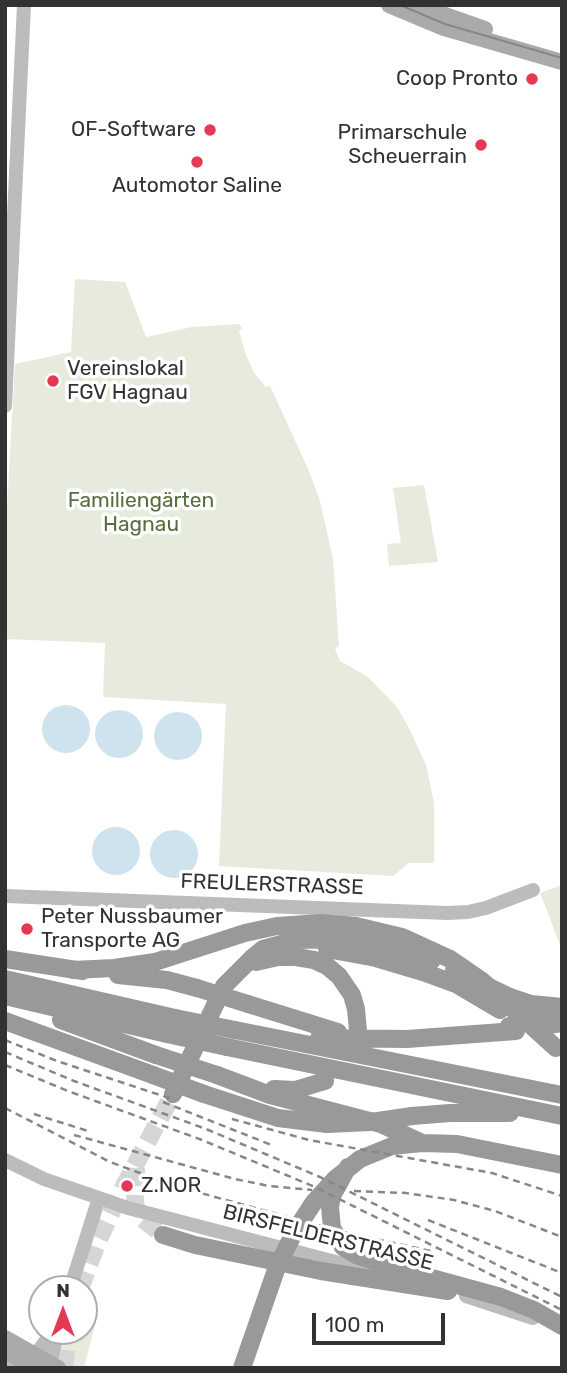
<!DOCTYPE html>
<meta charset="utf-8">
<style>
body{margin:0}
#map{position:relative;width:567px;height:1373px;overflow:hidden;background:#fff;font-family:Rubik,sans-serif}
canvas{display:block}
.frame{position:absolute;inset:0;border:7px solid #323232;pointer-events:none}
.north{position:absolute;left:28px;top:1275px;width:70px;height:70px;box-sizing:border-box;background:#fff;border:2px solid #adadad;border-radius:50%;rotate:0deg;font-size:19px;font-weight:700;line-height:28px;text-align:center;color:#323232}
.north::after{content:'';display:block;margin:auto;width:24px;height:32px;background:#e33952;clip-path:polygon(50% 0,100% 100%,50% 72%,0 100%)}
.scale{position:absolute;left:312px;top:1313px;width:133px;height:32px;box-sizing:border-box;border:4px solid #323232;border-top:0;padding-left:9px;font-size:21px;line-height:24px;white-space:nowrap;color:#323232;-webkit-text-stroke:5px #fff;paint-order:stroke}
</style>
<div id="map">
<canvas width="567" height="1373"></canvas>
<div class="frame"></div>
<div class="north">N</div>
<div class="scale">100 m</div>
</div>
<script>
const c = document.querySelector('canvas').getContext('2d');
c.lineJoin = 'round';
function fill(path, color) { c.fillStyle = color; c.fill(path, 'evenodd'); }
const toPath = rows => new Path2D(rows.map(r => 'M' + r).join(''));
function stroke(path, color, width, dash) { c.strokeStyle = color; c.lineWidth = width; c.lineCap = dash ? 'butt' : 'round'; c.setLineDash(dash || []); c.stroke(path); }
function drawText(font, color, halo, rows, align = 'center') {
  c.font = font + ' Rubik,sans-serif'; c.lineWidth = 7; c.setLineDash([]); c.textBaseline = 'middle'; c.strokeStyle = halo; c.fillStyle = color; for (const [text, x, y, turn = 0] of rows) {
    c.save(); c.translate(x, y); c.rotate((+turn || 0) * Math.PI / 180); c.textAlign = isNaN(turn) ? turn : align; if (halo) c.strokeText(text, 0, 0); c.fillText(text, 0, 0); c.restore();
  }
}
const green = toPath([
 [75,279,125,282,146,337,192,327,239,324,242,328,239,331,246,355,255,374,266,387,270,386,309,471,320,501,333,559,339,646,335,649,340,661,368,677,397,707,411,732,426,765,434,803,434,863,409,863,393,876,219,866,226,704,103,697,105,643,5,639,5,542,15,364,71,352],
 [424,485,438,562,389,566,387,544,401,543,393,488],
 [562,885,562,950,540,893],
 [84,1318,96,1322,84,1368,76,1368,63,1357,61,1350,65,1331,84,1331]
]);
const water = toPath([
 '42 729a24 24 0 1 1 48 0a24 24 0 1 1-48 0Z',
 '95 734a24 24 0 1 1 48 0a24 24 0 1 1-48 0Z',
 '154 736a24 24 0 1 1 48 0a24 24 0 1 1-48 0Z',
 '92 851a24 24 0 1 1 48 0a24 24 0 1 1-48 0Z',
 '150 854a24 24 0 1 1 48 0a24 24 0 1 1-48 0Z'
]);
const highwayTunnel = toPath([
 [136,1168,135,1203,139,1216,163,1235],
 [80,1289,98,1241,124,1186,173,1094],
 [64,1368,69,1331]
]);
const secondary = toPath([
 [5,406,24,5],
 [5,896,447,913,468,912,486,908,533,890],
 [5,1160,44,1179,128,1208,378,1273],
 [70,1289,99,1198],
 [466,1296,533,1318],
 [5,1358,15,1368],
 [37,1367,39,1350,53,1331],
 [49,1368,58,1331]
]);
const primary = toPath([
 [389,5,444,28,562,62],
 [417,5,485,29],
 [5,1338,58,1368],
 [5,1351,36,1368]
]);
const highway = toPath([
 [327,949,376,958,423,972,456,984,500,1010],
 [5,959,83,971],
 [256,962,278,957,296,957,314,960,327,966,339,976,352,995,356,1009,358,1031],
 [73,970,114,968,155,962,245,933,277,926,321,923,356,926,402,937,450,959,482,981,556,1048],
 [118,975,167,980,197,988],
 [5,979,175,1018],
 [5,996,167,1034],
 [510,997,531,1004,562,1007],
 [248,1004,338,1032],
 [61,1020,156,1055],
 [5,1021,153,1075],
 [548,1025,562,1023],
 [235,1030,562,1095],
 [319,1038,407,1039,516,1031],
 [227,1047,562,1116],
 [217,1075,270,1095,381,1124,422,1143],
 [274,1089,295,1090,325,1081],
 [173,1094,224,986,252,958,263,949,296,940,346,939,381,945,432,960],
 [204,1094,278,1118,327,1124],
 [412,1116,450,1113,510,1113],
 [348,1167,332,1196,330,1207,332,1228,343,1247,356,1255,395,1268,501,1297,534,1310,562,1326],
 [295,1231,314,1202,335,1179,360,1159,392,1146,422,1143,457,1144,562,1165],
 [163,1235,195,1245,321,1271,448,1291],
 [242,1368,277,1267]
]);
const tram = toPath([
 [400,5,445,24,562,58]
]);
const rail = toPath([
 [5,1040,57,1061,175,1100],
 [5,1052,74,1081,206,1129,320,1177,562,1297],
 [5,1065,68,1091,202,1140,315,1187,562,1310],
 [163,1102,274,1146],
 [5,1108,110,1162,175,1186,343,1232,431,1251],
 [34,1114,88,1131],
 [232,1119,309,1140,492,1173,562,1196],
 [74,1135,235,1179,269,1186,312,1190],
 [354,1191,406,1193,454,1200,495,1211,562,1237],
 [428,1220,562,1273]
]);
const highwayBridge = toPath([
 [454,970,510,997],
 [197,988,248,1004],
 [175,1018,235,1030],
 [509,1026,546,1018],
 [167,1034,227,1047],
 [156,1055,217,1075],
 [153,1075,204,1094],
 [327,1124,371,1122,412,1116],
 [277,1267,295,1231]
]);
const markers = [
 [532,79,7,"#e33952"],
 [210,130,7,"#e33952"],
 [481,145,7,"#e33952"],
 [197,162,7,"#e33952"],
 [53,381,7,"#e33952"],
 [27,929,7,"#e33952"],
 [127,1186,7,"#e33952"]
];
const poiNames = [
 ["Coop Pronto",518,79],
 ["OF-Software",196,130],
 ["Primarschule",467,133],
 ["Scheuerrain",467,157],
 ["Automotor Saline",197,186,"center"],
 ["Vereinslokal",67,369,"left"],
 ["FGV Hagnau",67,393,"left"],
 ["Peter Nussbaumer",41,917,"left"],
 ["Transporte AG",41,941,"left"],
 ["Z.NOR",141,1186,"left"]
];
const parkNames = [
 ["Familiengärten",141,501],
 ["Hagnau",141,525]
];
const streetNames = [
 ["FREULERSTRASSE",272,885,2],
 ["BIRSFELDERSTRASSE",328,1238,14]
];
fill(green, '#e6ebde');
fill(water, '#cee3ed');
stroke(highwayTunnel, '#d6d6d6', 18, [18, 9]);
stroke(secondary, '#bcbcbc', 14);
stroke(primary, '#aaa', 16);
stroke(highway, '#999', 18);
stroke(tram, '#878787', 2);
stroke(rail, '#878787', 2.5, [7, 5]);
stroke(highwayBridge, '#999', 18);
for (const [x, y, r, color] of markers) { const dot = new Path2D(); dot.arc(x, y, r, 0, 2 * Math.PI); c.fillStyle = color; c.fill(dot); stroke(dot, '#fff', 2.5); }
drawText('21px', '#323232', '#fff', poiNames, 'right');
drawText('21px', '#586e3f', '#fff', parkNames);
drawText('21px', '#323232', '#fff', streetNames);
</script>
